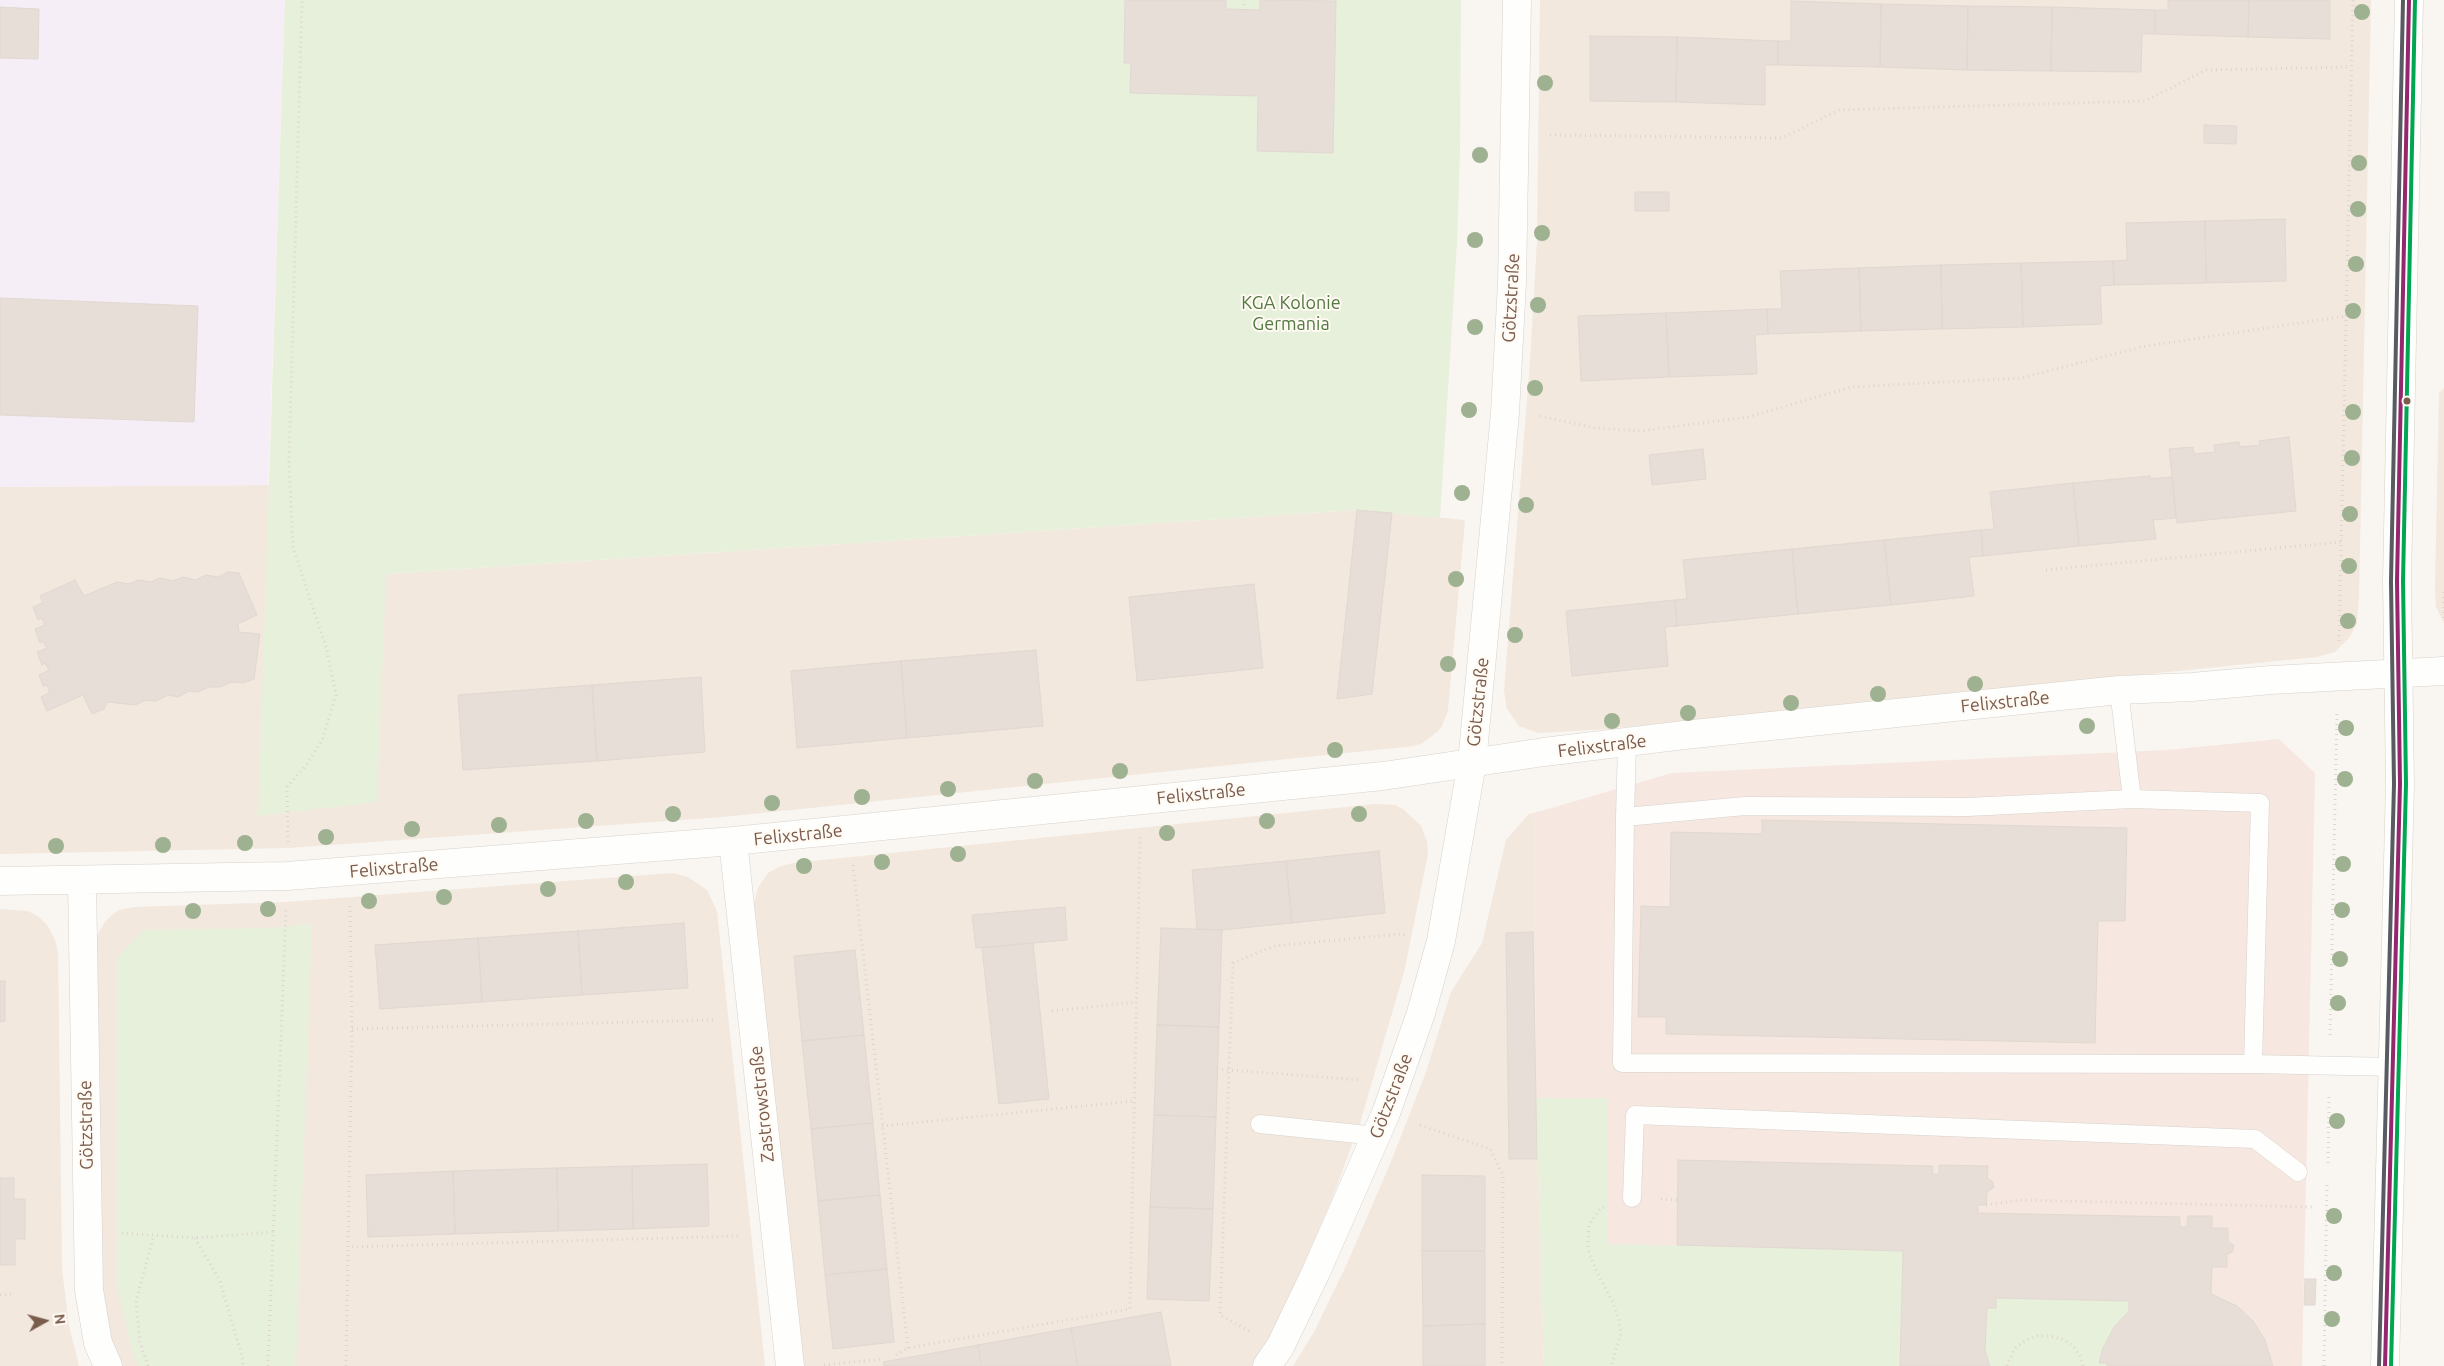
<!DOCTYPE html>
<meta charset="utf-8">
<style>
body{margin:0}
#map{position:relative;width:2444px;height:1366px;overflow:hidden;background:#f9f5f0;font-family:Ubuntu,sans-serif}
canvas{display:block}
.north{position:absolute;left:20px;top:1296px;width:50px;height:50px;-webkit-text-stroke:4px #fffaf3;paint-order:stroke;rotate:83deg;font-size:14px;font-weight:700;line-height:20px;text-align:center;color:#7a5c4d}
.north::after{content:'';display:block;margin:auto;width:18px;height:22px;background:#7a5c4d;clip-path:polygon(50% 0,100% 100%,50% 72%,0 100%)}
</style>
<div id="map">
<canvas width="2444" height="1366"></canvas>
<div class="north">N</div>
</div>
<script>
const c = document.querySelector('canvas').getContext('2d');
c.lineJoin = 'round';
function fill(path, color) { c.fillStyle = color; c.fill(path, 'evenodd'); }
const toPath = rows => new Path2D(rows.map(r => 'M' + r).join(''));
function stroke(path, color, width, dash) { c.strokeStyle = color; c.lineWidth = width; c.lineCap = dash ? 'butt' : 'round'; c.setLineDash(dash || []); c.stroke(path); }
function drawText(font, color, halo, rows, align = 'center') {
  c.font = font + ' Ubuntu,sans-serif'; c.lineWidth = 4; c.setLineDash([]); c.textBaseline = 'middle'; c.strokeStyle = halo; c.fillStyle = color; for (const [text, x, y, turn = 0] of rows) {
    c.save(); c.translate(x, y); c.rotate((+turn || 0) * Math.PI / 180); c.textAlign = isNaN(turn) ? turn : align; if (halo) c.strokeText(text, 0, 0); c.fillText(text, 0, 0); c.restore();
  }
}
const residential = toPath([
 [1540,0,2371,0,2359,596,2357,623,2349,638,2335,652,2316,657,1606,729,1539,733,1519,726,1507,709,1504,691,1530,361,1537,243],
 [2444,388,2444,623,2436,607,2435,589,2439,393],
 [268,485,299,486,326,578,1357,510,1465,520,1448,710,1442,726,1437,732,1423,743,1414,746,723,817,288,848,0,854,0,487],
 [1375,804,1395,805,1403,809,1421,826,1427,841,1428,854,1404,972,1360,1123,1332,1199,1279,1321,1252,1366,801,1366,753,907,758,888,768,873,781,866,793,863],
 [1534,813,1536,1098,1544,1366,1293,1366,1314,1332,1346,1266,1390,1164,1425,1075,1451,992,1482,943,1506,840,1529,814],
 [673,873,688,877,707,890,717,911,765,1366,118,1366,103,1315,95,940,104,923,112,915,119,910,135,907,286,902],
 [0,909,28,911,39,917,48,926,55,940,58,952,62,1269,69,1326,79,1366,0,1366]
]);
const commercial = toPath([
 [2279,739,2315,773,2302,1366,1544,1366,1536,1098,1534,813,1672,773,2167,750]
]);
const education = toPath([
 [0,0,285,0,268,485,0,487]
]);
const green = toPath([
 [285,0,1461,0,1460,151,1457,243,1440,518,1357,510,386,574,377,802,258,816],
 [312,924,296,1366,139,1366,134,1358,117,1289,117,958,143,930,270,928],
 [1536,1098,1608,1098,1608,1244,1903,1251,1900,1366,1544,1366],
 [1996,1298,2129,1301,2129,1311,2114,1327,2103,1348,2099,1363,2107,1363,2107,1366,1990,1366,1985,1351,1987,1308,1996,1308]
]);
const building = toPath([
 [1125,0,1226,0,1226,9,1260,10,1260,0,1336,1,1333,153,1257,151,1258,96,1130,93,1131,63,1124,63,1125,0],
 [2168,0,2249,0,2248,37,2155,34,2155,10,2168,10,2168,0],
 [2249,0,2330,0,2330,39,2248,37,2249,0],
 [1791,1,1881,4,1880,67,1778,65,1778,41,1791,41,1791,1],
 [1881,4,1968,6,1967,70,1880,67,1881,4],
 [1968,6,2052,7,2051,71,1967,70,1968,6],
 [0,7,39,9,38,59,0,58,0,7],
 [2052,7,2155,10,2155,34,2142,34,2141,72,2051,71,2052,7],
 [1590,36,1677,37,1676,102,1590,101,1590,36],
 [1677,37,1778,41,1778,65,1765,65,1765,105,1676,102,1677,37],
 [2204,125,2237,126,2236,144,2204,143,2204,125],
 [1635,192,1669,192,1669,211,1635,211,1635,192],
 [2285,219,2286,281,2206,283,2205,221,2285,219],
 [2205,221,2206,283,2114,285,2113,261,2127,260,2126,223,2205,221],
 [2113,261,2114,285,2100,286,2102,324,2023,327,2021,263,2113,261],
 [2021,263,2023,327,1942,329,1941,265,2021,263],
 [1941,265,1942,329,1861,331,1859,268,1941,265],
 [1859,268,1861,331,1768,334,1767,309,1782,309,1780,271,1859,268],
 [0,298,198,306,194,422,0,415,0,298],
 [1767,309,1768,334,1755,335,1757,374,1669,377,1666,313,1767,309],
 [1666,313,1669,377,1581,381,1578,316,1666,313],
 [2289,437,2296,511,2177,523,2169,449,2193,447,2194,454,2215,452,2214,445,2239,442,2240,447,2260,445,2259,441,2289,437],
 [1703,449,1706,479,1652,485,1649,455,1703,449],
 [2150,476,2150,479,2172,477,2176,518,2153,520,2156,539,2079,546,2073,483,2150,476],
 [2073,483,2079,546,1983,556,1981,530,1994,529,1990,492,2073,483],
 [1357,510,1392,513,1372,694,1337,699,1357,510],
 [1981,530,1983,556,1969,557,1974,596,1891,605,1884,540,1981,530],
 [1884,540,1891,605,1798,614,1792,549,1884,540],
 [1792,549,1798,614,1677,626,1675,600,1687,599,1683,560,1792,549],
 [228,572,239,573,257,615,238,624,239,632,260,634,254,679,243,683,232,682,220,687,209,687,198,692,189,691,178,697,168,695,156,701,146,700,135,705,107,702,104,709,92,714,83,695,47,711,41,697,50,692,47,685,43,686,39,675,49,670,45,663,42,665,37,652,47,648,43,641,40,643,35,629,45,625,42,618,38,620,33,607,43,603,40,596,75,580,84,596,117,582,129,584,138,580,151,582,160,578,173,581,183,577,196,580,206,575,218,577,228,572],
 [1254,584,1263,668,1137,681,1129,597,1254,584],
 [1675,600,1677,626,1665,627,1668,666,1572,676,1566,611,1675,600],
 [1036,650,1043,726,907,738,901,661,1036,650],
 [901,661,907,738,797,748,791,671,901,661],
 [701,677,705,752,597,761,592,685,701,677],
 [592,685,597,761,463,770,458,695,592,685],
 [1762,820,2127,828,2125,921,2098,921,2095,1043,1666,1034,1666,1017,1638,1017,1641,906,1670,907,1671,832,1762,834,1762,820],
 [1379,851,1385,913,1292,923,1286,861,1379,851],
 [1286,861,1292,923,1222,930,1197,929,1192,870,1286,861],
 [1065,907,1067,940,976,948,972,915,1065,907],
 [684,923,688,988,582,995,578,931,684,923],
 [1161,928,1222,930,1219,1027,1157,1025,1161,928],
 [578,931,582,995,482,1002,478,938,578,931],
 [1533,932,1537,1159,1509,1159,1506,933,1533,932],
 [478,938,482,1002,380,1009,375,945,478,938],
 [1033,943,1049,1099,999,1104,982,948,1033,943],
 [855,950,864,1035,802,1041,794,956,855,950],
 [0,981,5,981,5,1021,0,1022,0,981],
 [1157,1025,1219,1027,1216,1117,1154,1115,1157,1025],
 [864,1035,873,1123,811,1129,802,1041,864,1035],
 [1154,1115,1216,1117,1213,1209,1150,1207,1154,1115],
 [873,1123,880,1195,818,1201,811,1129,873,1123],
 [1678,1160,1933,1166,1932,1174,1939,1174,1939,1165,1988,1166,1987,1178,1992,1181,1994,1187,1987,1192,1986,1205,1978,1205,1978,1213,2180,1217,2180,1227,2187,1227,2188,1216,2212,1216,2212,1228,2228,1228,2228,1241,2234,1246,2232,1252,2227,1254,2227,1267,2212,1267,2211,1294,2237,1306,2253,1321,2265,1340,2273,1366,2107,1366,2107,1363,2099,1363,2103,1348,2114,1327,2129,1311,2129,1301,1996,1298,1996,1308,1987,1308,1985,1351,1990,1366,1900,1366,1903,1251,1677,1245,1678,1160],
 [707,1164,709,1226,633,1229,632,1166,707,1164],
 [632,1166,633,1229,558,1231,557,1168,632,1166],
 [557,1168,558,1231,455,1234,453,1171,557,1168],
 [453,1171,455,1234,368,1237,366,1175,453,1171],
 [1422,1175,1485,1176,1485,1251,1422,1251,1422,1175],
 [0,1178,14,1178,14,1199,25,1199,25,1239,15,1239,15,1265,0,1265,0,1178],
 [880,1195,887,1269,825,1275,818,1201,880,1195],
 [1150,1207,1213,1209,1209,1301,1147,1299,1150,1207],
 [1422,1251,1485,1251,1485,1324,1423,1326,1422,1251],
 [887,1269,894,1342,833,1349,825,1275,887,1269],
 [2305,1279,2316,1279,2315,1305,2304,1305,2305,1279],
 [1161,1312,1171,1366,1078,1366,1071,1328,1161,1312],
 [1485,1324,1485,1366,1423,1366,1423,1326,1485,1324],
 [1071,1328,1078,1366,981,1366,978,1345,1071,1328],
 [978,1345,981,1366,884,1366,883,1362,978,1345]
]);
const path = toPath([
 [1243,10,1245,0],
 [1550,135,1782,138,1839,110,2145,101,2206,70,2351,67],
 [1540,416,1595,428,1640,431,1749,417,1852,387,2021,378,2141,347,2346,316],
 [2046,570,2341,542],
 [2444,592,2444,621],
 [2339,641,2353,0],
 [288,842,287,787,307,764,323,738,336,695,327,650,293,548,289,461,302,0],
 [853,865,908,1348],
 [350,906,352,1029,348,1247,740,1236],
 [1052,1011,1136,1002],
 [352,1029,716,1020],
 [2330,1035,2337,712],
 [1217,1069,1361,1080],
 [1420,1125,1490,1149,1503,1175,1502,1366],
 [882,1126,1134,1101],
 [2328,1163,2329,1094],
 [1661,1199,1678,1200],
 [1986,1205,2020,1200,2313,1207],
 [1604,1207,1600,1209,1589,1225,1588,1249,1595,1268,1612,1301,1619,1320,1621,1334,1611,1366],
 [122,1233,195,1238,273,1232],
 [195,1238,220,1281,243,1360,243,1366],
 [0,1295,11,1294],
 [1249,1331,1220,1315,1233,963,1274,946,1400,934,1406,935],
 [896,1355,908,1348,1130,1309,1140,836],
 [824,1365,883,1359],
 [148,1366,140,1342,136,1301,154,1235],
 [268,1366,286,910],
 [346,1366,348,1247],
 [2007,1366,2015,1348,2026,1340,2038,1336,2050,1336,2062,1339,2073,1346,2081,1357,2083,1366],
 [2324,1366,2327,1184]
]);
const service = toPath([
 [2119,690,2132,799],
 [1627,744,1625,817,1745,806,1968,807,2132,799,2260,803,2253,1064,2393,1067],
 [1625,817,1622,1063,2253,1064],
 [1260,1124,1377,1136],
 [1632,1198,1635,1115,2255,1139,2298,1172]
]);
const minor = toPath([
 [733,841,790,1366],
 [0,881,287,876,733,841,1383,776,1544,752,1684,735,2119,690,2192,687,2271,680,2444,671],
 [82,881,89,1290,98,1343,108,1366],
 [1267,1366,1280,1347,1316,1272,1386,1113,1421,1013,1441,941,1472,763,1505,413,1512,283,1517,0]
]);
const tertiary = toPath([
 [2385,1366,2400,784,2397,581,2409,0]
]);
const bus1 = toPath([
 [2385,1366,2400,784,2397,581,2409,0]
]);
const bus2 = toPath([
 [2391,1366,2406,784,2403,581,2415,0]
]);
const bus3 = toPath([
 [2379,1366,2394,784,2391,581,2403,0]
]);
const trees = [
 [2362,12],
 [1545,83],
 [1480,155],
 [2359,163],
 [2358,209],
 [1542,233],
 [1475,240],
 [2356,264],
 [1538,305],
 [2353,311],
 [1475,327],
 [1535,388],
 [1469,410],
 [2353,412],
 [2352,458],
 [1462,493],
 [1526,505],
 [2350,514],
 [2349,566],
 [1456,579],
 [2348,621],
 [1515,635],
 [1448,664],
 [1975,684],
 [1878,694],
 [1791,703],
 [1688,713],
 [1612,721],
 [2087,726],
 [2346,728],
 [1335,750],
 [1120,771],
 [2345,779],
 [1035,781],
 [948,789],
 [862,797],
 [772,803],
 [673,814],
 [1359,814],
 [586,821],
 [1267,821],
 [499,825],
 [412,829],
 [1167,833],
 [326,837],
 [245,843],
 [163,845],
 [56,846],
 [958,854],
 [882,862],
 [2343,864],
 [804,866],
 [626,882],
 [548,889],
 [444,897],
 [369,901],
 [268,909],
 [2342,910],
 [193,911],
 [2340,959],
 [2338,1003],
 [2337,1121],
 [2334,1216],
 [2334,1273],
 [2332,1319]
];
const markers = [
 [2407,401,4.5,"#7a5c4d"]
];
const streetNames = [
 ["Götzstraße",1511,298,-87],
 ["Götzstraße",1478,702,-84],
 ["Felixstraße",2005,702,-6],
 ["Felixstraße",1602,746,-7],
 ["Felixstraße",1201,794,-6],
 ["Felixstraße",798,835,-6],
 ["Felixstraße",394,868,-5],
 ["Götzstraße",1391,1096,-69],
 ["Zastrowstraße",762,1104,-96],
 ["Götzstraße",86,1125,-91]
];
const parkNames = [
 ["KGA Kolonie",1291,303],
 ["Germania",1291,324]
];
fill(residential, '#f2e8de');
fill(commercial, '#f6e8e1');
fill(education, '#f6eef6');
fill(green, '#e7f0db');
fill(building, '#e6ded7');
stroke(building, '#e2d8d2', 1);
stroke(service, '#d7d1cb', 19);
stroke(minor, '#d7d1cb', 29);
stroke(tertiary, '#d7d1cb', 29);
stroke(path, '#dcd5d0', 3, [1, 4]);
stroke(service, '#fefefd', 18);
stroke(minor, '#fefefd', 28);
stroke(tertiary, '#fefefd', 28);
stroke(bus1, '#95276e', 4);
stroke(bus2, '#00a651', 4);
stroke(bus3, '#595b62', 4);
c.fillStyle = '#9eb190';
for (const [x, y] of trees) { c.beginPath(); c.arc(x, y, 8, 0, 2 * Math.PI); c.fill(); }
for (const [x, y, r, color] of markers) { const dot = new Path2D(); dot.arc(x, y, r, 0, 2 * Math.PI); c.fillStyle = color; c.fill(dot); stroke(dot, '#fffaf3', 2); }
drawText('18px', '#7a5c4d', '#fffaf3', streetNames);
drawText('18px', '#537a41', '#fffaf3', parkNames);
</script>
